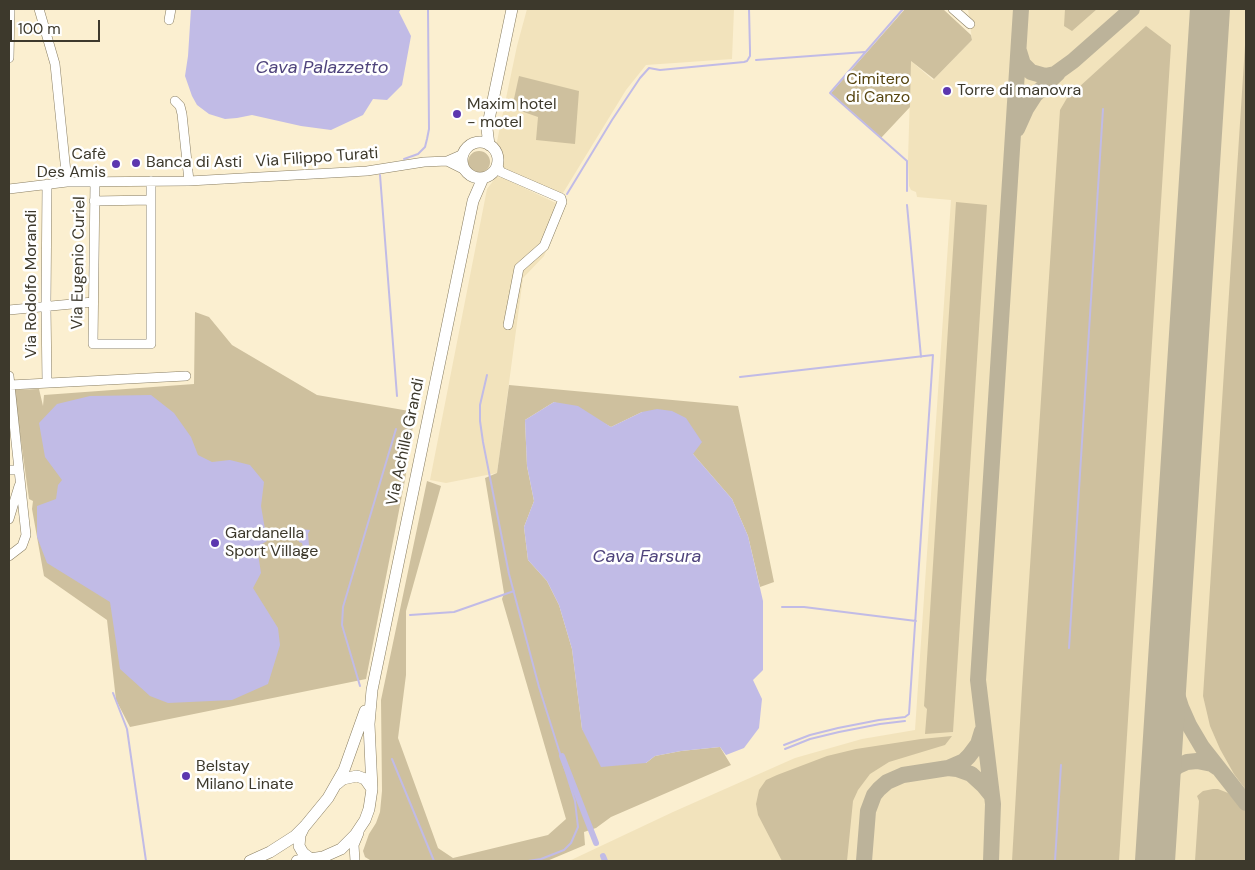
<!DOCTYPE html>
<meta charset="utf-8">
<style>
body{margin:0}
#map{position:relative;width:1255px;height:870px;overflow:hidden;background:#fbefd0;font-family:"DM Sans",sans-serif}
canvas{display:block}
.frame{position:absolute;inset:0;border:10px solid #3d392c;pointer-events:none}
.scale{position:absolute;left:10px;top:20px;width:90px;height:22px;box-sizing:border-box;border:2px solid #3d392c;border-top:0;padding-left:6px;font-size:15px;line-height:18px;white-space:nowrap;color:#3d392c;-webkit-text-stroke:4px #fff;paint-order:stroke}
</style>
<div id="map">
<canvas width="1255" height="870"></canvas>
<div class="frame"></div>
<div class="scale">100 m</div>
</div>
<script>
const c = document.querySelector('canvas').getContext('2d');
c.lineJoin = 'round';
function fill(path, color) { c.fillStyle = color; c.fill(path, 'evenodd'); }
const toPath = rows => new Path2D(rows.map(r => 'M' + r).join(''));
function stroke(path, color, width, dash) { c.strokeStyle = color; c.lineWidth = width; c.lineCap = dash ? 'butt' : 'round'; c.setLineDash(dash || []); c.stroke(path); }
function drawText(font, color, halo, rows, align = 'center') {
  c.font = font + ' "DM Sans",sans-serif'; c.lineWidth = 5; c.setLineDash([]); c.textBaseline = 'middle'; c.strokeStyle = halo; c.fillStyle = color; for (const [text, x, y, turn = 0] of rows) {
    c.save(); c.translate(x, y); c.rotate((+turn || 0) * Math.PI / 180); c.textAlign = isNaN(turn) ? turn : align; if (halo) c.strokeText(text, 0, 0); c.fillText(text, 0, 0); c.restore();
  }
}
const built = toPath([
 [527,9,734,9,732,59,646,65,626,90,563,193,560,195,505,171,501,165,500,153,496,146,517,46],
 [968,9,1246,9,1246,861,569,861,673,812,795,758,862,739,915,730,951,200,917,197,916,192,911,190,909,186,908,160,911,61,933,80,972,40],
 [496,177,503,178,558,204,562,214,544,256,523,278,497,473,446,483,430,480,487,189]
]);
const green = toPath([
 [905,9,943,9,971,35,972,40,934,79,911,61,910,107,881,138,831,93],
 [1065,9,1097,9,1072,31,1064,26],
 [1146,26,1171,45,1119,861,1012,861,1022,688,1060,110,1067,98],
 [1246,30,1246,790,1234,774,1220,749,1210,726,1203,696],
 [519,76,579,91,575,144,536,140,538,117,512,108],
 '468 162a11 11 0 1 1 22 0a11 11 0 1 1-22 0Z',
 [956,202,987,205,953,732,925,734,927,709,924,706],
 [195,312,209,317,232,345,317,395,415,412,405,480,366,679,130,727,116,700,107,620,44,576,32,509,33,501,29,499,14,390,39,389,43,406,44,395,194,384],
 [509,385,738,406,774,582,760,587,748,536,732,499,693,454,642,412,611,427,594,418,554,402,525,420,527,466,534,501,524,527,528,560,547,581,559,605,572,649,582,729,646,763,655,756,681,751,720,747,731,765,611,817,596,828,584,832,585,845,547,861,370,860,365,857,363,851,369,834,376,823,380,812,382,791,381,700,427,481,441,486,406,611,406,675,398,738,438,848,453,858,548,835,566,819,502,599,504,593,485,478,497,473],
 [952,736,945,745,889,762,870,774,858,790,853,801,847,861,782,861,758,815,756,804,759,790,766,780,777,775,827,756,856,749,921,739],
 [1213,789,1218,789,1228,793,1246,812,1246,861,1195,861,1199,801,1197,796,1203,791]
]);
const water = toPath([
 [191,9,401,9,399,12,411,36,402,85,387,100,373,99,363,115,331,130,301,126,252,115,237,118,225,119,209,114,197,105,192,96,185,76,188,56],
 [151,395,174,413,191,437,198,455,212,462,230,460,250,465,264,482,261,506,267,541,257,547,261,573,253,588,278,628,280,645,268,684,232,700,168,703,150,696,120,669,110,602,47,563,37,537,37,506,56,499,58,485,62,480,45,457,39,423,57,404,90,396],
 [554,402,578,406,611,427,642,412,657,409,672,411,686,418,702,442,693,454,732,499,748,536,763,601,763,670,753,680,762,699,759,728,744,748,726,755,720,747,681,751,655,756,646,763,601,767,582,729,572,649,559,605,547,581,528,560,524,527,534,501,527,466,525,420],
 [298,529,310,530,308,534,309,545,307,548,303,547,302,543,299,542,298,537,294,535,294,533,298,534]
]);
const stream = toPath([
 [903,9,830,93,907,161,907,191],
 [756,60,865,52],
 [404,159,418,154,425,147,427,139,429,129,428,9],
 [380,175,397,396],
 [567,194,612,120,640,78,649,68,660,70,744,62,747,61,750,56,750,50,749,9],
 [907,205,921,357],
 [487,375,480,405,480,421,483,442,509,574,539,687,575,801,578,827,571,843,564,850,541,859,528,861],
 [740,377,933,355,909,714,905,717,879,720,838,728,810,735,784,745],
 [782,607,804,607,916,621],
 [410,615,454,612,514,591],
 [1069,648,1103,109],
 [360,686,342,625,343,607,396,429],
 [113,693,127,729,146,861],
 [785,749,810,739,839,732,880,724,905,721],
 [392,759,434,861],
 [1055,861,1061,765]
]);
const canal = toPath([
 [562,756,596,843],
 [603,856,605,861]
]);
const taxiway = toPath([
 [1198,9,1205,29,1208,43],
 [1019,51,1023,64,1031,72,1045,76,1055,74,1073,61,1132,9],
 [1017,129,1026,109,1035,95,1058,73],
 [1170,636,1170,659,1174,685,1181,707,1189,725,1202,747,1246,803],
 [948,768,957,769,971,774,983,785,992,796],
 [1159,805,1164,780,1171,771,1178,766,1187,762,1197,761,1212,764,1218,768],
 [864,861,868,811,874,795,879,789,887,782,903,775,948,768,964,761,969,756,978,744,982,731],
 [991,861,993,804,978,680,1021,9]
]);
const runway = toPath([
 [1155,861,1210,9]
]);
const minor = toPath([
 [39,9,55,64,67,182],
 [953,9,970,24],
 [169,20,171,9],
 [9,58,10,9],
 [175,101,180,106,182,114,189,181],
 [447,161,465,170],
 [497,165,501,172,561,198,562,202,544,246,519,268,508,325],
 [95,182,93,344,151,344,151,181],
 [47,184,46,306,47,383],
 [9,189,67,182,189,181,367,171,424,162,447,161,463,154],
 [94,201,151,200],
 [9,310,93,302],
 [9,376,26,535,22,546,9,556],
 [10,385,186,376],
 [9,470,19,470],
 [9,519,19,486],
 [355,861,354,845,359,833]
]);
const major = toPath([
 '462 160a18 18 0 1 1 36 0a18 18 0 1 1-36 0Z',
 [489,145,487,129,512,9],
 [337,784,343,779,357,776,365,779,372,789],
 [303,829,300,835,299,846,303,853,311,859],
 [250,861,270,852,295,836,305,826,328,798,344,770,365,711],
 [297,861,323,857,341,849,355,835,365,820,369,809,372,789,369,724,372,690,473,201,483,178]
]);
const markers = [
 [947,91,5,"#5c37af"],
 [457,114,5,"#5c37af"],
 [136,163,5,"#5c37af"],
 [116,164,5,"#5c37af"],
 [215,543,5,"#5c37af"],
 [186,776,5,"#5c37af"]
];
const parkNames = [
 ["Cimitero",878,80],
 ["di Canzo",878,98]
];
const poiNames = [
 ["Torre di manovra",957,91],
 ["Maxim hotel",467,105],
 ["- motel",467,123],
 ["Cafè",106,155,"right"],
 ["Des Amis",106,173,"right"],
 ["Banca di Asti",146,163],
 ["Gardanella",225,534],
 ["Sport Village",225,552],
 ["Belstay",196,767],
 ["Milano Linate",196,785]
];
const streetNames = [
 ["Via Filippo Turati",317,158,-4],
 ["Via Eugenio Curiel",79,263,-89],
 ["Via Rodolfo Morandi",32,284,-90],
 ["Via Achille Grandi",406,442,-78]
];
const waterNames = [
 ["Cava Palazzetto",322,68],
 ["Cava Farsura",647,557]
];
fill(built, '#f2e3bc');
fill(green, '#cec09e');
fill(water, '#c1bbe6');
stroke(stream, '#c1bbe6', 2);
stroke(canal, '#c1bbe6', 6);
stroke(taxiway, '#bcb39a', 16);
stroke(runway, '#bcb39a', 40);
stroke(minor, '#897e62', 10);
stroke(major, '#897e62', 12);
stroke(minor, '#fff', 9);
stroke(major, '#fff', 11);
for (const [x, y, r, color] of markers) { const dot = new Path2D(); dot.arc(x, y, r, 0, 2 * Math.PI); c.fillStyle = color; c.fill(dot); stroke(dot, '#fff', 2); }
drawText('16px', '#574510', '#fff', parkNames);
drawText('16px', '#3d392c', '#fff', poiNames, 'left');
drawText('16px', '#3d392c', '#fff', streetNames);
drawText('italic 18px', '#4f447c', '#fff', waterNames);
</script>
